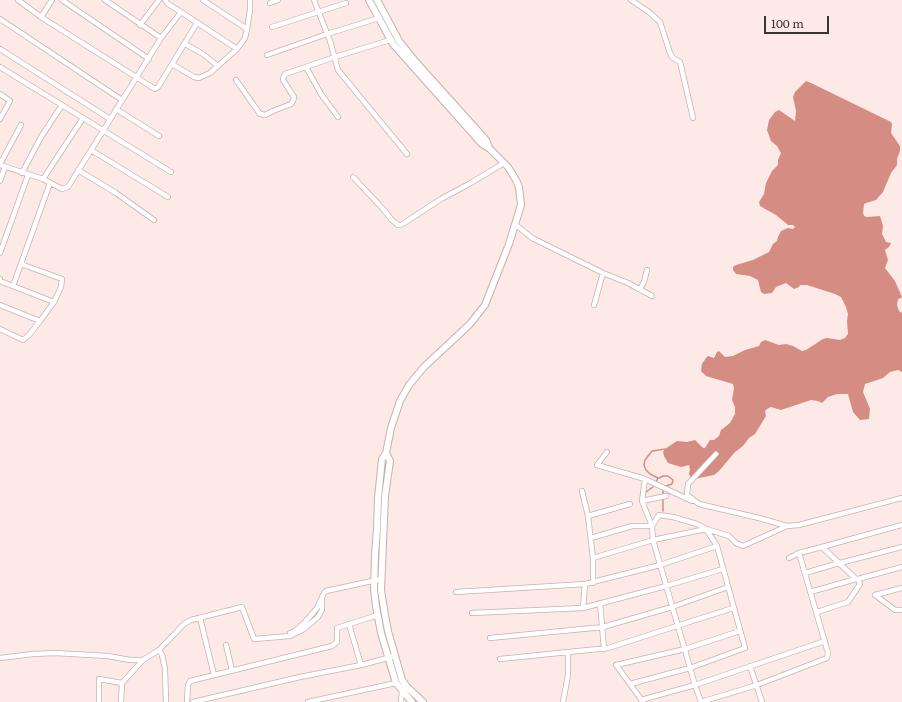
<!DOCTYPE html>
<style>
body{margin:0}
#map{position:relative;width:902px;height:702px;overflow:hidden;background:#fde9e6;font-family:Literata,serif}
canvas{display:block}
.scale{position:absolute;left:764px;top:16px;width:65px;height:18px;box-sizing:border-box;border:2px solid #3e3433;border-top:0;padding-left:5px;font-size:12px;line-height:14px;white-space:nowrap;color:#3e3433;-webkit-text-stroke:3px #fde9e6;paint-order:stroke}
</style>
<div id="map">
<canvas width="902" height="702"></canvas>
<div class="scale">100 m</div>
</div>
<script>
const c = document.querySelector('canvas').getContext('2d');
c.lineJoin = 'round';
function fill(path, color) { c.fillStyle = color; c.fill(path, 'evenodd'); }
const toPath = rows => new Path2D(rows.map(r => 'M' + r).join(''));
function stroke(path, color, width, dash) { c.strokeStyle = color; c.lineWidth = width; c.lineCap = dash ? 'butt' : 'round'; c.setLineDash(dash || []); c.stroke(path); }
const water = toPath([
 [806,81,811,83,891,122,892,124,891,133,900,146,900,151,897,159,897,165,891,173,883,192,876,200,866,203,864,204,863,213,864,216,867,217,880,216,883,226,882,234,886,242,891,243,889,247,885,250,888,260,885,268,895,281,902,297,901,298,898,299,897,305,899,311,902,313,902,372,898,370,890,372,883,378,865,384,863,392,870,409,869,419,860,420,853,412,848,394,837,394,828,397,822,403,818,401,811,400,781,410,771,407,767,409,765,411,766,416,755,434,749,438,743,446,735,452,719,471,714,475,694,479,691,478,689,474,690,469,689,465,681,467,668,463,664,456,663,452,665,449,677,441,687,442,695,440,703,448,705,448,710,440,714,440,719,436,721,430,730,423,735,414,735,407,732,400,734,388,733,384,706,376,701,371,702,364,706,358,708,356,714,358,717,352,719,351,725,357,733,356,745,350,759,346,761,342,765,340,779,345,786,344,793,346,802,351,806,350,823,339,827,338,840,340,845,338,848,334,847,321,848,314,846,307,841,297,835,294,807,285,800,285,799,287,794,289,786,283,776,287,772,293,764,294,761,292,758,280,750,276,736,274,733,270,733,267,736,265,753,260,769,252,773,244,777,241,778,237,781,231,788,228,793,229,795,227,793,225,788,225,776,215,760,206,759,202,764,194,766,183,772,171,778,165,778,160,781,153,777,146,771,141,767,130,769,120,775,112,779,110,795,121,796,111,793,97,795,92]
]);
const stream = toPath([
 [659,478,663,476,668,476,673,480,672,484,663,487,663,511],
 [646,492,653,487,658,478,650,474,646,470,644,465,645,460,652,451,665,449]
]);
const minor = toPath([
 [18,0,41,17,155,89,158,87,172,64,194,77,199,78,210,73,237,49,181,12],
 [62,0,149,59],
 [105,0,161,38],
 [203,0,247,29,250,10,250,0],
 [314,0,330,41,338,70,407,154],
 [631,0,649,12,660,22,670,53,673,58,680,62,681,66,693,118],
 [270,3,278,0],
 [41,17,52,0],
 [0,19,122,100],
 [140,25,159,0],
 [272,27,346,3],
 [185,44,203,54,218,66],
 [0,49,110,119],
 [237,49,245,38,247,29],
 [267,55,327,34,379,18],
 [172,64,197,23],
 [0,67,171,172],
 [306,67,321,94,338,117],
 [236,80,260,114,265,115,273,111,291,104,293,101,294,97,283,80,283,78,285,74,335,57,390,40],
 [0,94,10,101,0,119],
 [116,109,159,136],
 [91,150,168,197],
 [0,164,21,125],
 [0,165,43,179,62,189,68,187,161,38,181,12,168,4,165,0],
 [78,170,116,193,154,220],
 [22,173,41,137,62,105],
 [353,177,384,210,391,219,398,225,401,225,441,199,469,184,504,163],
 [43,179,83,118],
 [0,181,5,167],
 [516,225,532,238,603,273,628,283,652,296],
 [0,253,28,175],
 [0,279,0,281,54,302],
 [13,286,50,183],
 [640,289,644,282,647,270],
 [0,305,40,321,54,302,61,287,62,279,21,264],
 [594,305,603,273],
 [0,329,23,340,29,335,40,321],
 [607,452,597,465,645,479,692,501],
 [716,454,688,484,687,495,699,504,759,518,787,526,799,525,902,498],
 [645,479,642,501,652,526,653,540,695,685,701,702],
 [582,491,588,516],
 [642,501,666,496],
 [591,538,632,526,652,526,659,515,673,517,697,524,706,529,729,536,736,543,743,546,787,526],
 [593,558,653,540,706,529],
 [789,558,799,553,822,547,902,525],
 [840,563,902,547],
 [805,573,839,563],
 [858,579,902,567],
 [593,583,593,558,588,516,630,504],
 [456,592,585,584,660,565,717,546],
 [810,592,856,579],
 [875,595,895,610,902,610],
 [875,595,902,588],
 [600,603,604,649],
 [583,608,585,584],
 [817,612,848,602,860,584,858,579,856,579,822,547],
 [472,613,583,608,666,586,723,569],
 [200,618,214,675],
 [349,624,361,665],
 [290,633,295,631,306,621,317,608,324,593,326,591,381,579],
 [490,638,603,627,672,607,728,587],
 [226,645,232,670],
 [159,650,162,655,165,669,166,702],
 [0,658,33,654,55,653,108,656,130,660,143,660,159,650,184,624,191,620,242,607,254,639,290,636,304,629,318,617,322,610,322,597],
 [500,659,608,648,733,608],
 [750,666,762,702],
 [630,684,616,665,685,649,740,631],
 [641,700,695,685,825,641],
 [99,702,99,679,122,683,143,660],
 [121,702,122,683],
 [187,702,188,685,190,681,332,646,337,642,337,628,378,615],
 [193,702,300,677,361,665,395,656],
 [308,702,396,683],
 [401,702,402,692,404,690],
 [563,702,568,675,568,653],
 [643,702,630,684,690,668,745,648,717,546,706,529],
 [701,702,757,685,827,658,828,653,799,553]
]);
const tertiary = toPath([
 [369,0,393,44,482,144,489,148,508,167,516,180,519,187,521,205,509,244,485,305,470,324,424,367,409,385,400,401,391,428,386,453,382,459,378,498,377,528,375,556,374,590,376,606,381,633,396,683,412,702],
 [377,0,399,41,415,61,486,140,489,148],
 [386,453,390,461,385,496,381,590,385,615,388,631,402,680,407,687,423,702]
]);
fill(water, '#d58c83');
stroke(stream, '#d58c83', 1.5);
stroke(minor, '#c8b1ad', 6);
stroke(tertiary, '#c8b1ad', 8);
stroke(minor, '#fff', 4.5);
stroke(tertiary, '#fff', 6);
</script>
